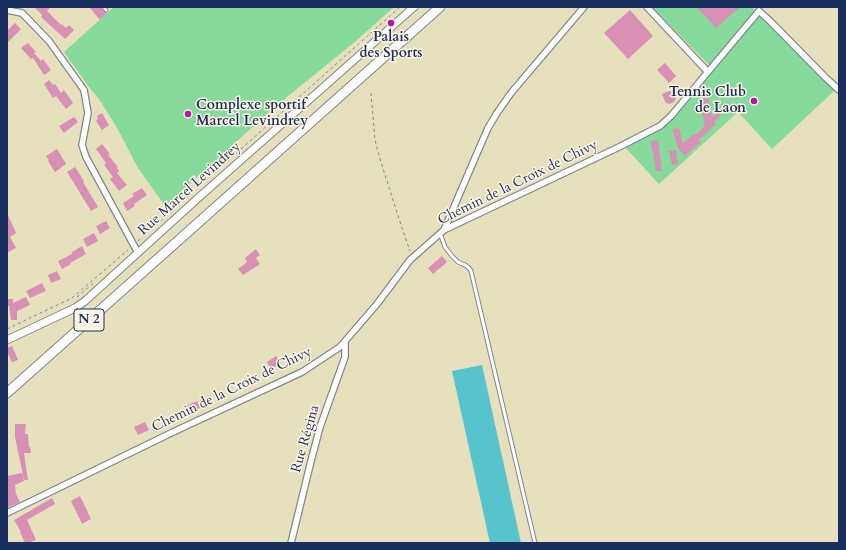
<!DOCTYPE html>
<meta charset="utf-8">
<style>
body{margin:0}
#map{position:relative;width:846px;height:550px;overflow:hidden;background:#e7e0bc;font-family:Cardo,serif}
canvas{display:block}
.frame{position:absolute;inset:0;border:8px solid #1b2f5e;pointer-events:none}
</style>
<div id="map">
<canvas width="846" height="550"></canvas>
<div class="frame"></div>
</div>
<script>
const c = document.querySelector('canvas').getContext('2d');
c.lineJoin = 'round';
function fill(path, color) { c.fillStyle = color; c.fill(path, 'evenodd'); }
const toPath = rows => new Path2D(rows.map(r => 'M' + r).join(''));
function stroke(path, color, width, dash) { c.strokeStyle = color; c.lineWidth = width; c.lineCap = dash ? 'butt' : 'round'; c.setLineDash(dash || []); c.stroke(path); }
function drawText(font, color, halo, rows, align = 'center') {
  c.font = font + ' Cardo,serif'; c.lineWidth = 3; c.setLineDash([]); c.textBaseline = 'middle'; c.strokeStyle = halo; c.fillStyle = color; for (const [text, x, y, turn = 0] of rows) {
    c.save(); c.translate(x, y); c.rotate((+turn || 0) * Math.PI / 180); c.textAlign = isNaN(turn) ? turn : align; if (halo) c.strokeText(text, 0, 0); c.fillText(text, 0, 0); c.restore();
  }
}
const green = toPath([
 [114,7,394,7,356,41,277,105,165,206,138,168,116,126,99,99,89,87,64,52],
 [652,7,752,7,766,20,834,88,834,91,772,149,738,112,659,184,624,146,666,125,713,69]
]);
const water = toPath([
 [482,365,521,543,490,543,452,371]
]);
const building = toPath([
 [34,7,50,7,47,11,61,25,62,24,66,28,69,25,74,30,65,39,41,17,42,15],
 [89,7,101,7,104,12,107,13,100,20],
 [697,7,740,7,716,28],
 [630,10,653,36,628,59,604,33],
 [15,23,21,29,7,43,7,31],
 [28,43,36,52,34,53,41,61,43,59,51,70,44,75,33,58,31,59,21,48],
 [665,63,676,76,669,83,657,70],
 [49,80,53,85,55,84,61,93,64,90,73,103,66,109,56,96,53,98,44,84],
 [669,91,674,93,676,98,674,102,670,104,666,103,665,101,662,94],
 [708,98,712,117,718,112,721,115,714,122,716,124,699,140,701,142,685,156,678,148,672,129,679,128,683,143,694,134,695,135,704,127,703,125,705,124,702,112,701,113,698,100],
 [102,113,109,125,102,130,96,121,98,119,97,116],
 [74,117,78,122,64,133,59,126],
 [658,140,662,171,656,171,653,151,652,151,651,141],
 [102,144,110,154,108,155,118,167,117,168,119,171,117,173,127,185,119,191,110,179,113,177,104,165,106,163,96,149],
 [57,149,66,164,55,172,48,161,49,160,46,156],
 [676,150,678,164,672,165,669,151],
 [75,167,84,181,83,182,98,207,91,211,67,172],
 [142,188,147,195,134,204,135,206,127,211,123,203,134,196,132,194],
 [7,213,16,233,10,237,16,248,7,253],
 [106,221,110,228,100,234,96,226],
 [94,233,98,241,87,247,83,239],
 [82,246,86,254,70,263,71,264,62,269,58,261,72,254,72,252],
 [256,249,260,255,256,258,260,264,243,275,238,269,247,262,245,258],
 [442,256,447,262,433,274,428,268],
 [57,271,61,279,51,283,48,275],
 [42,283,46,291,30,298,26,291],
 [26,297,30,305,17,311,17,320,11,320,9,306,7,306,7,299,13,299,13,303],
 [12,346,18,360,12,362,7,352,7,348],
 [276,356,281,363,271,369,267,362],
 [197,401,200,408,189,414,186,406],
 [145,422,149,430,138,435,134,427],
 [15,424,26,424,25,434,28,434,29,447,30,447,31,453,24,453,28,480,24,480,15,437],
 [22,473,24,481,15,485,16,494,20,502,7,508,7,476],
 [80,496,91,519,82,524,71,501],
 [52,498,55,504,27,520,36,540,28,543,25,543,20,532,21,532,14,520]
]);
const path = toPath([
 [371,93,375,140,380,159,401,225,410,251],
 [138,241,400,7],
 [77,297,95,282],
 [7,329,72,298,128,250]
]);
const service = toPath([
 [104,7,106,10],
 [440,233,445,247,452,256,458,262,465,265,469,268,471,271,535,543]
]);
const minor = toPath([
 [647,7,708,72],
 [7,10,22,13,49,41,84,90,88,113,82,145,86,157,138,253],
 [444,230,478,151,488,128,497,113,511,93,584,7],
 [7,513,171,433,302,372,340,347,377,304,410,260,444,230,619,147,660,126,671,116,759,11,771,22,826,78,839,90],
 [291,543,311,461,320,427,345,357,345,342]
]);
const tertiary = toPath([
 [7,340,75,308,85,301,197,199,414,7]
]);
const primary = toPath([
 [7,393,171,247,440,7]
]);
const markers = [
 [391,23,4,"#b5179e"],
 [754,101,4,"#b5179e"],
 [188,114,4,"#b5179e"]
];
const shields = [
 [89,320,30]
];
const shieldNames = [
 ["N 2",89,320]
];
const poiNames = [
 ["Palais",391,38],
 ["des Sports",391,54],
 ["Tennis Club",746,93,"right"],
 ["de Laon",746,109,"right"],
 ["Complexe sportif",196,106,"left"],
 ["Marcel Levindrey",196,122,"left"]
];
const streetNames = [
 ["Chemin de la Croix de Chivy",518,183,-26],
 ["Rue Marcel Levindrey",190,189,-42],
 ["Chemin de la Croix de Chivy",232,390,-26],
 ["Rue Régina",306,439,-74]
];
fill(green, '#85da9c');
fill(water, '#56c3cd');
fill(building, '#d891b4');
stroke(service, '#81888d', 5);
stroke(minor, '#81888d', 8);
stroke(tertiary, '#81888d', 9);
stroke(primary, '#81888d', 11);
stroke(path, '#81888d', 1, [3, 3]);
stroke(service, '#fff', 3);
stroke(minor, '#fff', 5.5);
stroke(tertiary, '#fff', 7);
stroke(primary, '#fff', 9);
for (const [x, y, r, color] of markers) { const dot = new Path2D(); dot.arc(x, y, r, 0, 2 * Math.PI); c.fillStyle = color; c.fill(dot); stroke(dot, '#fcf5e5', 1.5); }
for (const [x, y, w] of shields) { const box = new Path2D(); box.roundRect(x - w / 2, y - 11, w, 22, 3); c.fillStyle = '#fcf5e5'; c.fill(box); stroke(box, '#1b2f5e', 1); }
drawText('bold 13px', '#1b2f5e', null, shieldNames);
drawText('bold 14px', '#1b2f5e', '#fcf5e5', poiNames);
drawText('14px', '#1b2f5e', '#fcf5e5', streetNames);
</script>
